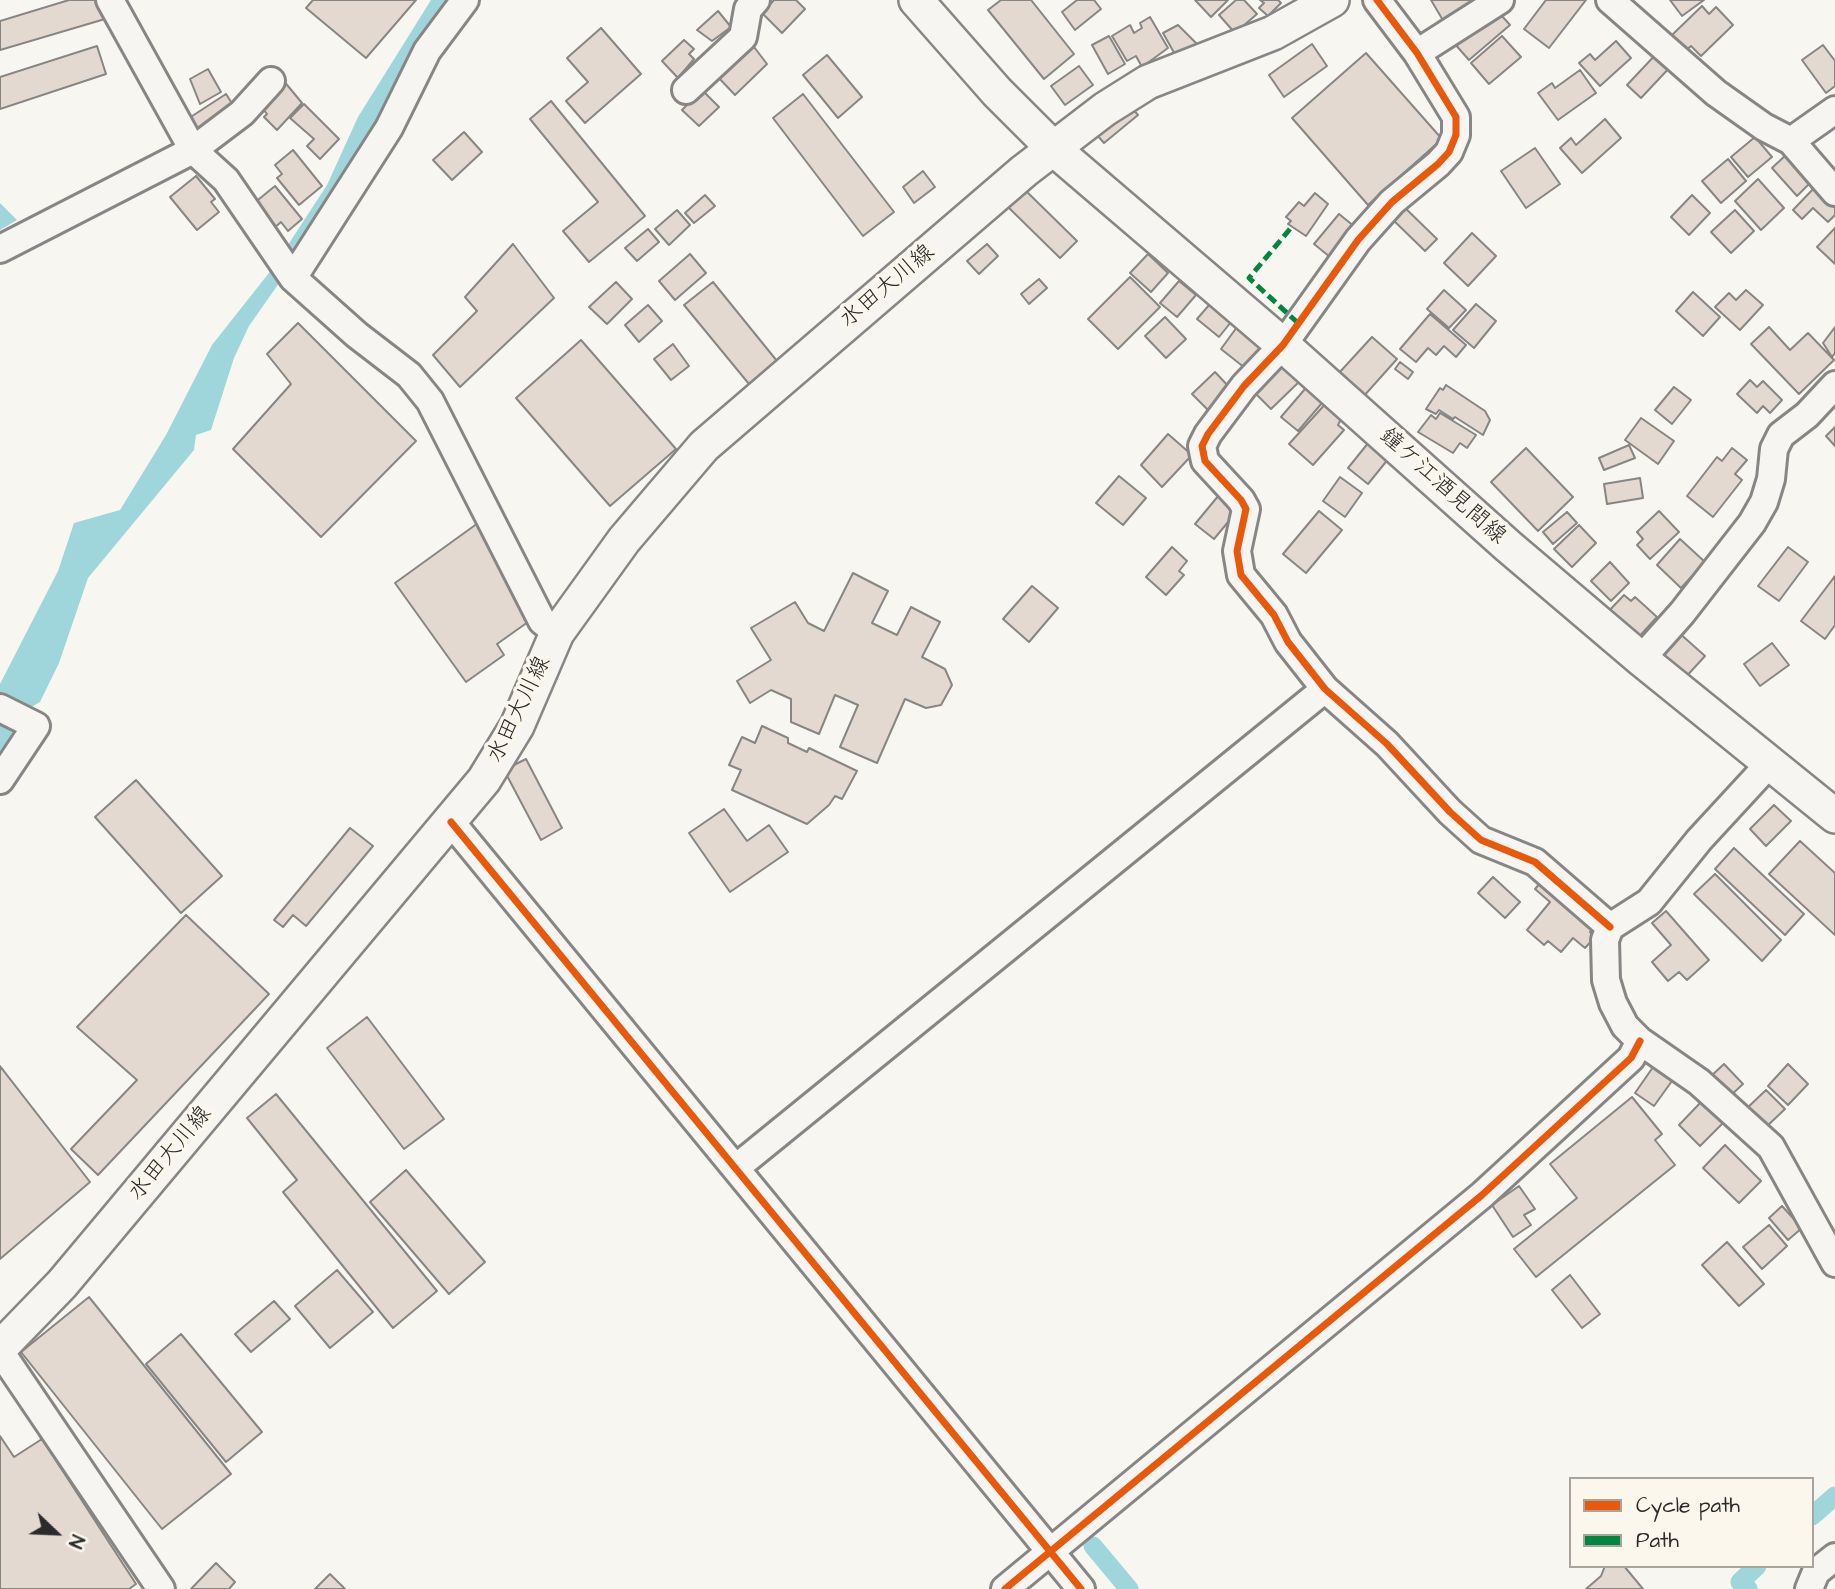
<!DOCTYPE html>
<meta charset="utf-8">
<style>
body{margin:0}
#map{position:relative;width:1835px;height:1589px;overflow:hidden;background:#f8f6f0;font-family:"Architects Daughter",sans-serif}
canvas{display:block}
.legend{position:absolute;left:1569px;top:1477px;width:245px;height:91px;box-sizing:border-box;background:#fbf7ec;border:2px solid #a8a59f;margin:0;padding:9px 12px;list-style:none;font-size:21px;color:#2b2b2b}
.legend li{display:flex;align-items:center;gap:14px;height:35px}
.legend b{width:35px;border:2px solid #a8a59f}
.north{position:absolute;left:21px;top:1498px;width:70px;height:70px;-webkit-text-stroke:5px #fbf7ec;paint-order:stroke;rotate:113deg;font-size:19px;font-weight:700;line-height:28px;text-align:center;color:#2b2b2b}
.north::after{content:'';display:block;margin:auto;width:24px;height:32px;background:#2b2b2b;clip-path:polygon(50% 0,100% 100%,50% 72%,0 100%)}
</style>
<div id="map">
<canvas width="1835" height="1589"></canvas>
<ul class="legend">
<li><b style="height:9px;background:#e8590c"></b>Cycle path</li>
<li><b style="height:9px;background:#00873e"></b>Path</li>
</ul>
<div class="north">N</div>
</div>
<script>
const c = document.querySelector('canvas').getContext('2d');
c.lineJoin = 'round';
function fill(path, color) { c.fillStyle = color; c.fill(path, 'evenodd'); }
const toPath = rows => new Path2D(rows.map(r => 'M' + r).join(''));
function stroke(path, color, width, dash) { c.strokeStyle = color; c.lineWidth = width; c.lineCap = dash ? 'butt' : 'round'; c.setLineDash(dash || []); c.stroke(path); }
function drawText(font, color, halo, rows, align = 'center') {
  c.font = font + ' "Architects Daughter","Klee One",sans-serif'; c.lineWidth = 7; c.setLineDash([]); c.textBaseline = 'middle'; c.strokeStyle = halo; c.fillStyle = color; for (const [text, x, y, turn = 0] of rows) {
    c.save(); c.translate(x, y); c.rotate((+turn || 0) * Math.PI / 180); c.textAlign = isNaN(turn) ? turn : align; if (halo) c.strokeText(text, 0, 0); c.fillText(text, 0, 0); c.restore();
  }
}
const water = toPath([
 [431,0,452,0,297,258,284,251,327,185,358,117],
 [0,203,17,220,0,230],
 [276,264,284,276,249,326,234,358,211,430,196,435,194,450,88,578,59,663,40,702,28,709,0,694,0,684,58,571,74,523,120,510,166,435,212,345],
 [0,717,11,728,14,739,0,760]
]);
const canal = toPath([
 [1812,1516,1835,1496],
 [1093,1546,1129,1589],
 [1748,1589,1740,1582,1757,1566]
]);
const building = toPath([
 [69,0,99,0,105,19,0,50,0,21,69,0],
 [313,0,416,0,366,58,306,8,313,0],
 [774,0,796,0,805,9,782,33,762,13,774,0],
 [1001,0,1031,0,1074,54,1044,79,988,10,1001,0],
 [1077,0,1094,0,1101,9,1075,30,1062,12,1077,0],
 [1195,0,1228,0,1211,17,1195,0],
 [1236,0,1244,0,1257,14,1235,33,1219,15,1236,0],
 [1260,0,1278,0,1281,3,1268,16,1259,8,1264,3,1260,0],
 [1431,0,1479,0,1444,22,1431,0],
 [1546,0,1586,0,1549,48,1524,29,1546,0],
 [1670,0,1704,0,1682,16,1670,0],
 [1702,6,1709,14,1716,7,1733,25,1701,56,1691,46,1686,50,1672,35,1702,6],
 [1494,7,1510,25,1469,60,1454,43,1494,7],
 [718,11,731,27,712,41,697,30,718,11],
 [1150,17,1168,48,1142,67,1136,56,1127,61,1112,36,1130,25,1134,33,1142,28,1140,23,1150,17],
 [1178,25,1199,46,1177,58,1163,33,1178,25],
 [601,28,641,74,585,123,566,101,588,82,567,58,601,28],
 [1109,36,1125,64,1108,74,1092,45,1109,36],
 [1502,36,1521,57,1489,84,1471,63,1502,36],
 [684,40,694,49,689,54,694,59,678,78,662,61,684,40],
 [1616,41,1631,58,1600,86,1579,63,1590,54,1595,60,1616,41],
 [751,43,767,64,735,95,717,76,751,43],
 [1312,44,1327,66,1284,97,1269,75,1312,44],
 [1823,45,1835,61,1835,86,1826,93,1802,60,1823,45],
 [97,46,106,74,0,109,0,77,97,46],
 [1659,51,1673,64,1641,98,1627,85,1659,51],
 [1366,53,1442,139,1368,205,1292,118,1366,53],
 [827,55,862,97,838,118,803,75,827,55],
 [1079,66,1093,85,1065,105,1051,86,1079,66],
 [208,69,221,92,200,104,190,79,208,69],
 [1580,70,1596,93,1558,120,1538,93,1552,83,1555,88,1580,70],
 [283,80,302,103,277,130,264,117,267,114,259,104,283,80],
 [702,90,719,107,699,126,682,110,702,90],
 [226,94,235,108,196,134,186,120,226,94],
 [803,94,894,212,863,236,773,118,803,94],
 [551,101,645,216,589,262,563,231,598,202,530,119,551,101],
 [304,104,339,139,320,159,307,146,314,139,290,118,304,104],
 [1131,107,1138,115,1104,143,1097,135,1131,107],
 [1605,119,1621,138,1582,173,1560,148,1571,138,1576,145,1605,119],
 [464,132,482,152,452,180,433,160,464,132],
 [1755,137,1772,157,1748,177,1731,157,1755,137],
 [1535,148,1560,184,1526,208,1501,171,1535,148],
 [293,150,322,186,299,205,277,178,282,174,275,165,293,150],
 [1787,154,1812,181,1797,196,1772,168,1787,154],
 [1728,159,1746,181,1721,203,1702,181,1728,159],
 [923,171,935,187,914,203,903,187,923,171],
 [196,176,215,199,211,202,219,212,197,230,170,197,196,176],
 [1758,179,1784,208,1761,230,1735,201,1758,179],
 [275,186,302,219,288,231,281,222,273,229,253,204,275,186],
 [1816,186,1835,205,1835,215,1828,222,1813,208,1802,219,1793,210,1816,186],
 [1024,189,1077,241,1060,258,1007,206,1024,189],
 [1315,193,1328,204,1306,236,1288,224,1291,221,1286,217,1299,202,1304,206,1315,193],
 [705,195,715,206,694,223,685,213,705,195],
 [1692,195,1710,213,1689,235,1671,217,1692,195],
 [1401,204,1437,239,1425,251,1389,216,1401,204],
 [677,210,690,225,669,245,655,229,677,210],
 [1735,210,1754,231,1731,253,1711,232,1735,210],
 [1339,214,1355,227,1330,257,1314,244,1339,214],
 [1835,228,1835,264,1817,247,1835,228],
 [648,229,659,242,637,261,625,248,648,229],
 [1472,233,1496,256,1468,286,1444,263,1472,233],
 [513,244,554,298,460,387,433,355,477,311,465,297,513,244],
 [987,244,998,256,979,274,967,261,987,244],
 [690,254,706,273,675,300,659,281,690,254],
 [1148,254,1168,273,1151,292,1130,273,1148,254],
 [1130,277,1160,307,1118,349,1088,319,1130,277],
 [1039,279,1047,288,1029,304,1021,294,1039,279],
 [1179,281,1196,295,1177,317,1160,303,1179,281],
 [616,282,632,299,607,324,589,307,616,282],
 [713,282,777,361,749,384,684,305,713,282],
 [1444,290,1466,310,1449,328,1427,309,1444,290],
 [1746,290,1763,305,1740,330,1715,307,1729,293,1736,300,1746,290],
 [1693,292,1720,317,1703,336,1676,311,1693,292],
 [1210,304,1231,322,1219,337,1197,319,1210,304],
 [1476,304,1496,321,1474,348,1453,330,1476,304],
 [648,305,662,321,639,342,625,325,648,305],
 [1430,314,1466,345,1456,357,1444,346,1436,355,1428,348,1416,362,1400,349,1430,314],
 [1165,317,1186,339,1166,358,1145,336,1165,317],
 [298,323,416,441,321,537,233,449,291,384,267,354,298,323],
 [1237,327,1262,346,1245,368,1221,349,1237,327],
 [1769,327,1790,350,1808,333,1834,360,1799,394,1751,344,1769,327],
 [1835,327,1835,353,1832,357,1823,343,1835,327],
 [1372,337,1397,359,1363,397,1338,374,1372,337],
 [581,340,676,449,610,506,516,398,581,340],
 [673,344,689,366,671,380,654,359,673,344],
 [1283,360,1302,379,1271,409,1252,390,1283,360],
 [1400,362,1413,372,1408,379,1395,369,1400,362],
 [1215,372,1230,388,1208,410,1192,394,1215,372],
 [1750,380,1757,387,1763,381,1782,400,1770,413,1763,406,1757,413,1737,394,1750,380],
 [1311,382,1328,396,1298,431,1281,417,1311,382],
 [1446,385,1485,411,1490,420,1483,435,1455,417,1453,419,1439,410,1436,414,1426,409,1440,388,1443,390,1446,385],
 [1674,387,1691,400,1672,424,1655,410,1674,387],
 [1328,401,1343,415,1338,425,1344,430,1313,465,1289,444,1328,401],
 [1440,413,1476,435,1467,448,1460,443,1453,453,1418,432,1431,415,1436,419,1440,413],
 [1641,418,1674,441,1658,464,1625,440,1641,418],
 [1835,427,1835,446,1826,436,1835,427],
 [1168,434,1192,455,1162,487,1141,465,1168,434],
 [1369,442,1389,458,1368,484,1348,468,1369,442],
 [1629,445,1635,458,1604,470,1599,458,1629,445],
 [1526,448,1573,497,1538,531,1491,482,1526,448],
 [1732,448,1747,460,1735,474,1742,480,1713,517,1687,496,1717,457,1722,461,1732,448],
 [1119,476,1146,498,1123,525,1096,503,1119,476],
 [1340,477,1362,493,1345,517,1323,501,1340,477],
 [1640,478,1643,498,1607,504,1604,484,1640,478],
 [1219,495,1238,510,1214,539,1195,524,1219,495],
 [1319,511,1342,530,1306,573,1283,554,1319,511],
 [1659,511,1679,532,1650,559,1637,545,1643,539,1637,532,1659,511],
 [1567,512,1577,523,1553,544,1543,532,1567,512],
 [478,523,528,622,497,644,504,655,466,682,395,583,478,523],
 [1579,525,1596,543,1572,567,1554,549,1579,525],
 [1680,539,1705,562,1681,588,1657,565,1680,539],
 [1172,547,1187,561,1179,571,1184,575,1166,595,1146,577,1172,547],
 [1788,547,1808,562,1779,601,1758,586,1788,547],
 [1610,562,1629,583,1611,601,1591,581,1610,562],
 [853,573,888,591,872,623,897,635,911,607,940,622,922,657,945,669,952,685,941,705,926,708,905,699,877,763,840,747,858,705,835,695,819,734,791,722,791,699,771,690,750,703,737,681,771,660,751,628,795,602,808,623,824,631,853,573],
 [1835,576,1835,625,1825,639,1801,621,1835,576],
 [1032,586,1058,608,1029,642,1003,619,1032,586],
 [1624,595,1631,601,1635,597,1657,617,1636,640,1607,613,1624,595],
 [1677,631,1705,656,1684,679,1656,655,1677,631],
 [1772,643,1789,665,1760,686,1744,664,1772,643],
 [762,726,788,738,788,743,807,752,809,748,857,771,842,799,835,796,829,805,807,824,732,790,741,770,729,765,742,737,755,743,762,726],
 [526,759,562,828,541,840,504,770,526,759],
 [136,780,222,876,181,913,95,817,136,780],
 [1774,805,1791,821,1766,846,1750,829,1774,805],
 [724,809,747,841,769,825,788,852,730,892,689,833,724,809],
 [350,828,373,846,306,926,293,915,283,927,274,920,350,828],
 [1800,841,1835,873,1835,935,1769,874,1800,841],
 [1734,848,1804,914,1785,935,1715,869,1734,848],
 [1715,874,1781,940,1762,961,1694,894,1715,874],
 [1493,877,1520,902,1505,918,1478,893,1493,877],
 [1542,881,1595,927,1590,932,1595,937,1585,948,1573,938,1561,952,1548,941,1544,945,1527,930,1550,902,1535,889,1542,881],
 [1666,911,1709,960,1687,980,1679,972,1668,981,1652,962,1671,945,1652,923,1666,911],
 [186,915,269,994,98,1175,71,1149,137,1080,77,1027,186,915],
 [367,1017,444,1119,404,1149,327,1048,367,1017],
 [1658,1060,1677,1074,1654,1106,1635,1093,1658,1060],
 [1724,1064,1743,1084,1728,1098,1709,1078,1724,1064],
 [1788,1064,1808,1084,1788,1105,1768,1086,1788,1064],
 [0,1066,90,1182,0,1259,0,1066],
 [1766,1090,1785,1109,1763,1130,1744,1111,1766,1090],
 [276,1094,437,1291,393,1328,283,1192,297,1180,247,1118,276,1094],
 [1632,1097,1662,1134,1655,1140,1675,1165,1536,1277,1514,1249,1577,1198,1550,1164,1632,1097],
 [1702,1101,1724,1122,1700,1146,1679,1125,1702,1101],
 [1725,1145,1761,1181,1739,1203,1703,1168,1725,1145],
 [406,1170,485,1262,449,1294,370,1202,406,1170],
 [1519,1186,1535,1209,1524,1215,1531,1225,1513,1237,1492,1205,1519,1186],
 [1782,1206,1802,1228,1788,1240,1769,1218,1782,1206],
 [1769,1225,1787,1246,1762,1269,1743,1247,1769,1225],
 [1727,1242,1764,1284,1739,1306,1702,1265,1727,1242],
 [337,1270,373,1312,330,1348,295,1306,337,1270],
 [1570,1275,1600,1314,1582,1328,1552,1290,1570,1275],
 [89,1297,231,1474,162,1529,21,1352,89,1297],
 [274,1301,290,1319,251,1352,235,1334,274,1301],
 [181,1334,262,1432,226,1462,146,1364,181,1334],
 [0,1436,14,1457,42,1439,136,1584,129,1589,0,1589,0,1436],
 [216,1563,235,1582,229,1589,191,1589,216,1563],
 [1605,1566,1624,1566,1643,1589,1586,1589,1601,1576,1605,1566],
 [330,1574,345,1589,315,1589,330,1574]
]);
const minor = toPath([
 [110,0,193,150,226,180,293,278,357,335,409,375,430,401,542,621,557,633],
 [1377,0,1417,53,1456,117,1456,135,1449,152,1438,164,1392,202,1358,240,1283,345,1244,386,1208,434,1202,446,1205,461,1241,500,1246,509,1237,551,1241,575,1274,615,1288,642,1325,689,1387,744,1450,812,1481,840,1535,862,1610,927],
 [1610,0,1716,93,1764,127,1791,141,1835,192],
 [1417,53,1500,0],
 [686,90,743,37,748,9,756,0],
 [1791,141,1835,110],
 [0,249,193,150,242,113,271,81],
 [293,278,389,128,427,51,465,0],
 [1641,659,1682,613,1752,523,1764,502,1771,479,1774,449,1781,435,1807,415,1835,385],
 [0,708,36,726,0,780],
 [1770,763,1699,840,1649,902,1610,927,1605,940,1606,980,1613,1003,1625,1026,1640,1041,1699,1082,1771,1147,1835,1263],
 [451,822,1081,1589],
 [737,1167,1325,689],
 [0,1351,161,1589],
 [1005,1589,1482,1195,1631,1058,1640,1041],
 [1809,1589,1816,1572,1835,1557]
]);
const major = toPath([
 [916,0,997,92,1055,150,1283,345,1508,546,1641,659,1835,816],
 [0,1348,62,1284,484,780,517,726,557,633,624,540,704,446,1024,171,1105,109,1148,82,1273,33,1332,0]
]);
const quiet = toPath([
 [1290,229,1249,278,1299,324]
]);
const cycleway = toPath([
 [1377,0,1417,53,1456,117,1456,135,1449,152,1438,164,1392,202,1358,240,1283,345,1244,386,1208,434,1202,446,1205,461,1241,500,1246,509,1237,551,1241,575,1274,615,1288,642,1325,689,1387,744,1450,812,1481,840,1535,862,1610,927],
 [451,822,1081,1589],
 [1005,1589,1482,1195,1631,1058,1640,1041]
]);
const streetNames = [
 ["水田大川線",888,287,-40],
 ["鐘ケ江酒見間線",1442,487,42],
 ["水田大川線",520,710,-64],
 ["水田大川線",171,1154,-50]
];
fill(water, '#9ed6dc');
stroke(canal, '#9ed6dc', 19);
fill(building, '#e4d9d1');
stroke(building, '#878684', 2);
stroke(minor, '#878684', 32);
stroke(major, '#878684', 38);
stroke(minor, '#f6f5f1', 26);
stroke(major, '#f6f5f1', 33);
stroke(quiet, '#00873e', 5, [10, 5]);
stroke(cycleway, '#e8590c', 7);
drawText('23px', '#2b2b2b', '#fbf7ec', streetNames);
</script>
